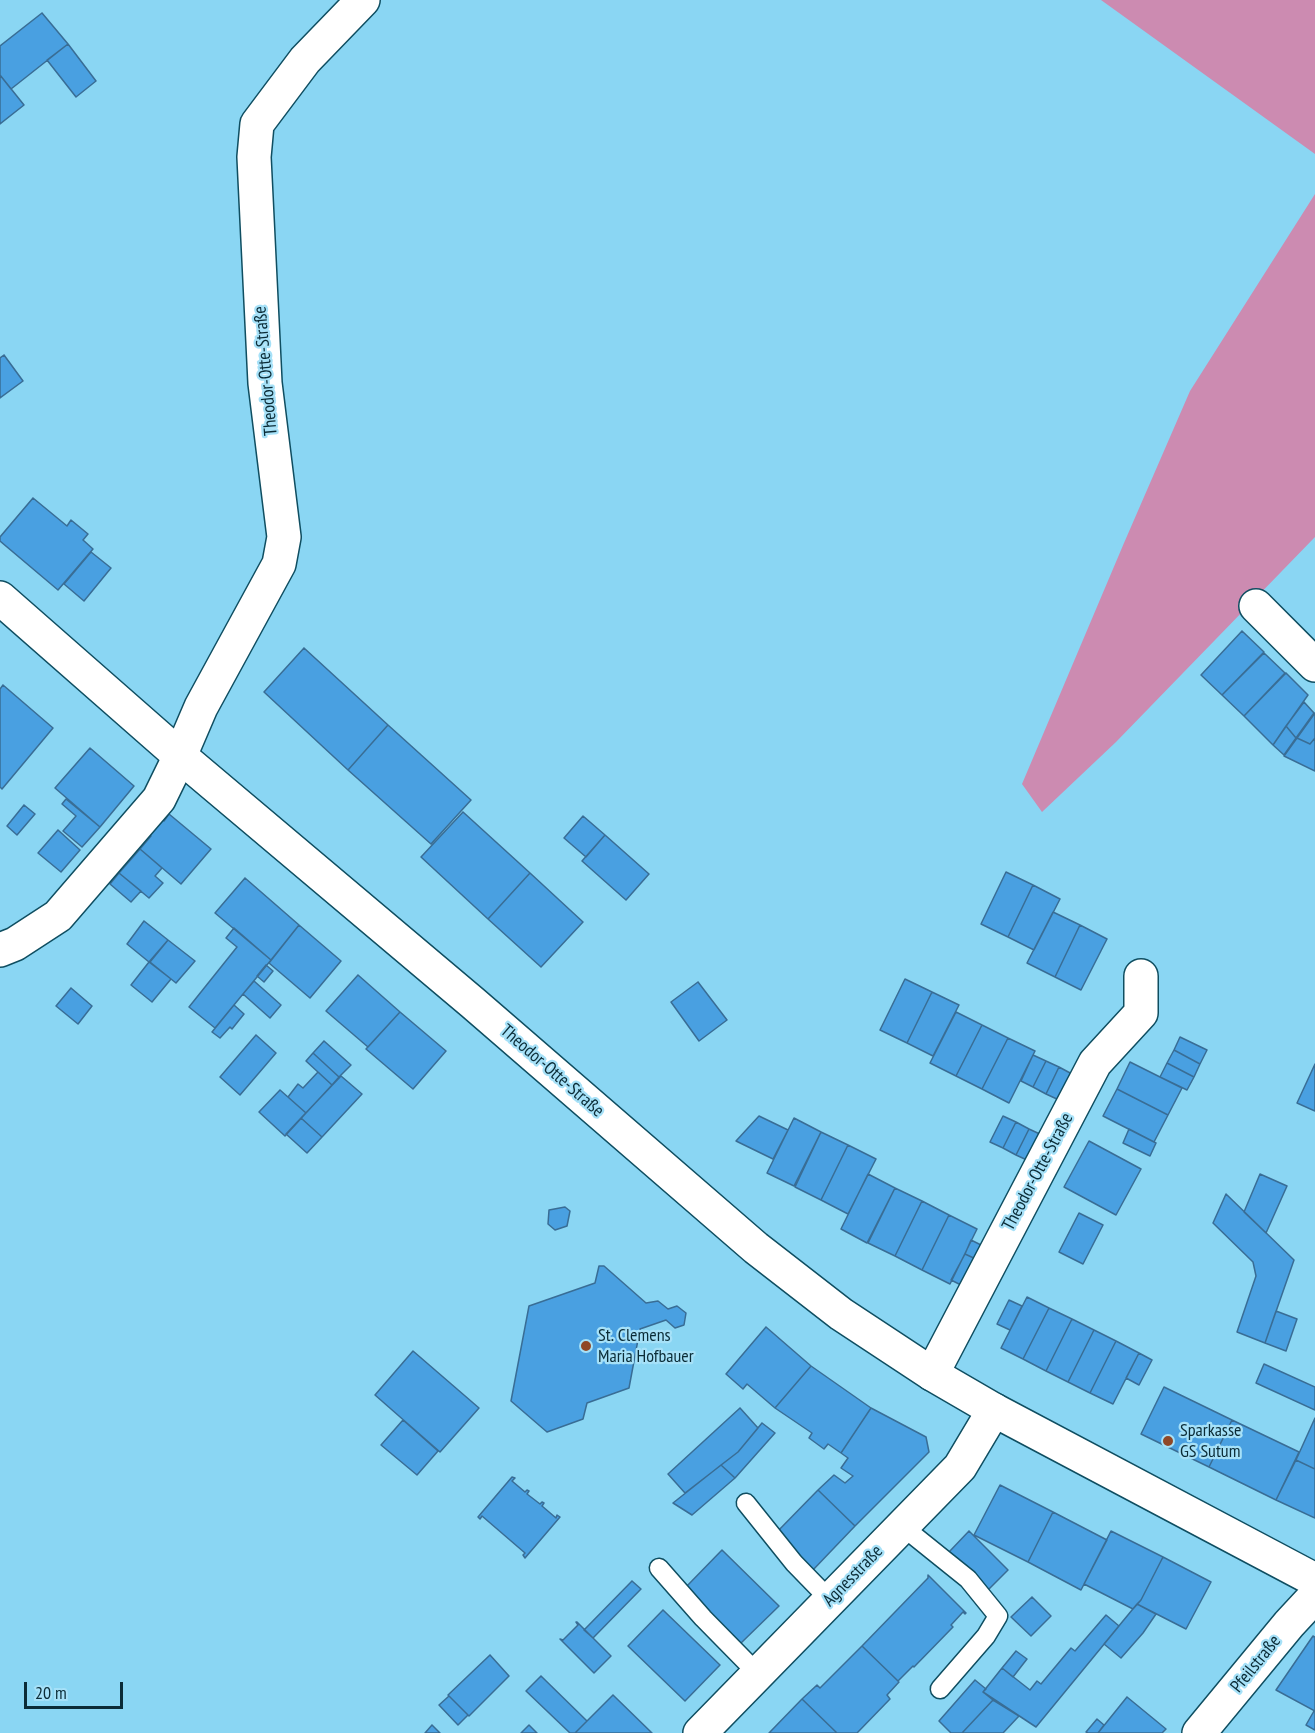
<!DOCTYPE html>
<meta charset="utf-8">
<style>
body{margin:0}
#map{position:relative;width:1315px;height:1733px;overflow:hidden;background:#8ad6f3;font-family:"PT Sans Narrow",sans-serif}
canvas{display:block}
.scale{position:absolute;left:24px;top:1682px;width:99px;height:27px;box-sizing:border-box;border:3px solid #0b2c37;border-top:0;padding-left:8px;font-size:18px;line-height:21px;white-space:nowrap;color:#0b2c37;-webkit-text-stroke:4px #a6e1f8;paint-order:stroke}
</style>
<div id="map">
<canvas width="1315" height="1733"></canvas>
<div class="scale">20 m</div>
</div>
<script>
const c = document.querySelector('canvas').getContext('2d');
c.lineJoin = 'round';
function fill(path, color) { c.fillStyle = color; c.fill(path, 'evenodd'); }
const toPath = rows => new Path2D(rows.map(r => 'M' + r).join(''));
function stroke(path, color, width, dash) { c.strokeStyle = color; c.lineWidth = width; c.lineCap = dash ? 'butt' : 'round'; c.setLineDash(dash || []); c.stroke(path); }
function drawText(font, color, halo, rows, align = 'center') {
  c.font = font + ' "PT Sans Narrow",sans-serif'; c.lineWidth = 4.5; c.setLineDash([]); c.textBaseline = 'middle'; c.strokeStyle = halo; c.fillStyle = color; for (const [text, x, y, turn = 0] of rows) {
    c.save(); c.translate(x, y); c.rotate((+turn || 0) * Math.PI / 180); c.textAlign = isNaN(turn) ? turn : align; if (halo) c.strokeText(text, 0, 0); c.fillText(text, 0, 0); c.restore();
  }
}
const green = toPath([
 [1101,0,1315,0,1315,154],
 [1315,194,1315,537,1116,742,1042,812,1022,784,1124,543,1190,391]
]);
const building = toPath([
 [42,13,68,44,11,89,0,75,0,46,42,13],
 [68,44,96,81,76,97,47,60,68,44],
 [0,75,24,105,0,124,0,75],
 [4,355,23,381,0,398,0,358,4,355],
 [33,498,67,526,71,520,88,534,83,540,93,549,58,590,0,541,0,537,33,498],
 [91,552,111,568,84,601,64,584,91,552],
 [1242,631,1264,652,1222,695,1201,675,1242,631],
 [304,648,388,725,348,770,264,692,304,648],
 [1264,653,1285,673,1244,716,1222,695,1264,653],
 [1286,673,1308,695,1273,745,1244,716,1286,673],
 [3,685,53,728,2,789,0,787,0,689,3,685],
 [1304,702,1314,713,1296,738,1286,726,1304,702],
 [1315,713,1315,738,1310,744,1297,738,1315,713],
 [388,725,471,800,431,844,348,770,388,725],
 [1286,726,1296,738,1284,755,1273,745,1286,726],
 [1297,738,1310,744,1315,738,1315,771,1284,756,1297,738],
 [90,748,134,786,100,827,55,788,90,748],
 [66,799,100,827,82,847,63,831,76,816,62,804,66,799],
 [24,805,35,814,17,835,7,826,24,805],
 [463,812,530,873,488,919,421,857,463,812],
 [169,814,211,849,181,884,140,849,151,836,145,831,158,816,164,821,169,814],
 [583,816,605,835,586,857,564,838,583,816],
 [58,830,80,850,61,872,38,853,58,830],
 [605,835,649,874,626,900,582,861,605,835],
 [140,849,162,868,155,876,163,883,149,898,119,873,140,849],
 [1006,872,1033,885,1008,937,981,924,1006,872],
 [119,873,141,891,131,902,110,884,119,873],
 [530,873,583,922,541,967,488,919,530,873],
 [245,878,299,925,271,960,215,913,245,878],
 [1033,885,1060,899,1034,950,1008,937,1033,885],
 [1053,912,1080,925,1055,977,1027,963,1053,912],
 [144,921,168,940,149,962,127,944,144,921],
 [299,925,341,961,310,998,269,963,299,925],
 [1080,925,1107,939,1081,990,1055,977,1080,925],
 [234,928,271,960,215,1028,189,1007,237,947,226,938,234,928],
 [168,940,195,961,176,983,150,962,168,940],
 [149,962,171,979,152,1002,131,985,149,962],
 [266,965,273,971,264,982,257,976,266,965],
 [358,975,400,1012,368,1047,326,1011,358,975],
 [905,979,932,992,907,1043,880,1030,905,979],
 [254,981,281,1005,270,1018,243,994,254,981],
 [698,982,727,1020,699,1041,671,1002,698,982],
 [71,988,92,1006,78,1024,56,1006,71,988],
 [932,992,959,1005,933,1056,907,1043,932,992],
 [234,1005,244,1014,232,1029,230,1027,220,1038,212,1032,234,1005],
 [400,1012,446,1051,413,1089,366,1049,400,1012],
 [956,1012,982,1025,956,1076,930,1063,956,1012],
 [982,1025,1008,1038,982,1089,956,1076,982,1025],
 [256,1035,276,1053,240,1095,220,1077,256,1035],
 [1180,1037,1207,1050,1200,1064,1174,1050,1180,1037],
 [1008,1038,1035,1051,1009,1103,982,1089,1008,1038],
 [324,1041,351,1065,339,1077,313,1053,324,1041],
 [1174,1050,1200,1064,1194,1077,1167,1063,1174,1050],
 [313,1053,339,1077,332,1085,306,1061,313,1053],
 [1033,1055,1046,1061,1033,1087,1021,1081,1033,1055],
 [1046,1061,1059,1067,1046,1094,1033,1087,1046,1061],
 [1130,1062,1182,1088,1168,1115,1117,1089,1130,1062],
 [1167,1063,1194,1077,1187,1090,1160,1077,1167,1063],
 [1315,1064,1315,1111,1297,1103,1315,1064],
 [1059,1067,1072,1074,1059,1100,1046,1094,1059,1067],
 [318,1072,332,1085,306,1113,288,1097,298,1084,303,1088,318,1072],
 [341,1076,362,1094,322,1137,301,1118,341,1076],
 [1117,1089,1168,1115,1154,1142,1103,1116,1117,1089],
 [280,1090,306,1113,285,1136,259,1112,280,1090],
 [759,1116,788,1130,773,1159,736,1141,759,1116],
 [1003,1116,1016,1122,1003,1148,990,1142,1003,1116],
 [301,1118,322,1137,307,1153,286,1134,301,1118],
 [794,1118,821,1132,794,1186,767,1173,794,1118],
 [1016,1122,1029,1129,1016,1155,1003,1148,1016,1122],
 [1029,1129,1042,1135,1029,1161,1016,1155,1029,1129],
 [1129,1129,1156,1143,1150,1156,1123,1143,1129,1129],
 [821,1132,848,1145,821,1200,795,1187,821,1132],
 [1089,1141,1141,1169,1116,1215,1064,1187,1089,1141],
 [848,1145,876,1159,848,1214,821,1200,848,1145],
 [868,1174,895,1188,867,1243,841,1229,868,1174],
 [1260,1174,1287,1186,1266,1233,1244,1212,1260,1174],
 [895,1188,922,1201,895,1256,868,1243,895,1188],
 [1226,1194,1294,1260,1265,1343,1237,1332,1256,1276,1253,1262,1213,1223,1226,1194],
 [922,1201,949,1215,922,1270,895,1256,922,1201],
 [565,1207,570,1211,567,1226,555,1230,548,1224,549,1210,565,1207],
 [1079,1213,1103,1225,1083,1264,1059,1252,1079,1213],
 [949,1215,977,1229,950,1284,922,1270,949,1215],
 [971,1240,985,1247,978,1260,965,1254,971,1240],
 [965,1254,978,1260,965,1287,951,1280,965,1254],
 [599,1266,604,1266,646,1303,658,1301,668,1309,677,1306,686,1313,684,1325,675,1328,666,1320,640,1329,629,1388,587,1403,583,1419,547,1432,511,1401,529,1306,595,1283,599,1266],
 [1027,1297,1049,1308,1023,1359,1001,1348,1027,1297],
 [1009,1300,1022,1306,1010,1330,997,1324,1009,1300],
 [1049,1308,1072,1319,1046,1371,1023,1359,1049,1308],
 [1276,1311,1297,1319,1286,1351,1265,1343,1276,1311],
 [1072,1319,1094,1330,1068,1382,1046,1371,1072,1319],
 [766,1327,811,1366,775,1408,747,1384,743,1389,726,1374,766,1327],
 [1094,1330,1116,1341,1090,1393,1068,1382,1094,1330],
 [1116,1341,1139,1353,1113,1404,1090,1393,1116,1341],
 [413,1351,479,1408,440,1452,375,1395,413,1351],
 [1139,1353,1152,1360,1139,1385,1126,1378,1139,1353],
 [1264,1364,1315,1387,1315,1410,1256,1383,1264,1364],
 [811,1366,871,1408,841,1453,828,1444,824,1449,809,1438,812,1433,775,1408,811,1366],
 [1164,1387,1232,1420,1209,1467,1141,1434,1164,1387],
 [740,1408,758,1428,738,1452,685,1493,668,1474,740,1408],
 [871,1408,926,1437,929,1452,855,1526,818,1490,834,1475,845,1483,853,1476,841,1468,848,1458,841,1453,871,1408],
 [1315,1418,1315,1469,1296,1460,1315,1418],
 [403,1420,438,1451,417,1475,381,1445,403,1420],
 [1232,1420,1299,1452,1276,1500,1209,1467,1232,1420],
 [762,1423,775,1433,735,1478,721,1465,738,1452,762,1423],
 [1296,1460,1315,1469,1315,1518,1276,1500,1296,1460],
 [721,1465,735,1478,692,1515,673,1503,721,1465],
 [512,1477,515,1478,512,1481,525,1492,527,1490,529,1491,527,1494,540,1504,542,1502,544,1503,542,1506,556,1518,557,1515,560,1517,525,1558,523,1555,525,1553,482,1516,480,1519,478,1517,512,1477],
 [1000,1485,1053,1512,1028,1562,974,1535,1000,1485],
 [818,1490,855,1526,812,1571,774,1535,818,1490],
 [1053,1512,1107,1540,1081,1590,1028,1562,1053,1512],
 [969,1531,1008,1570,988,1590,949,1552,969,1531],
 [1111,1531,1163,1557,1141,1600,1133,1609,1084,1584,1111,1531],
 [722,1550,779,1606,740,1644,684,1589,722,1550],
 [1163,1557,1211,1582,1186,1629,1137,1604,1141,1600,1163,1557],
 [928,1575,966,1613,965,1614,963,1612,951,1625,953,1627,914,1667,913,1666,898,1681,862,1646,928,1578,928,1575],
 [632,1581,641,1589,593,1638,584,1630,632,1581],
 [1032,1597,1051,1616,1031,1636,1011,1617,1032,1597],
 [1137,1604,1156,1614,1143,1633,1121,1658,1104,1644,1137,1604],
 [663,1610,720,1665,685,1701,628,1646,663,1610],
 [1106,1615,1119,1626,1036,1727,983,1692,1002,1668,1030,1690,1037,1681,1041,1684,1071,1648,1075,1651,1106,1615],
 [576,1622,577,1622,611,1656,594,1673,560,1639,563,1640,578,1625,576,1622],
 [1313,1636,1315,1637,1315,1711,1276,1690,1313,1636],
 [862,1646,899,1682,887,1695,890,1699,857,1733,837,1733,802,1699,817,1685,820,1688,862,1646],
 [1016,1651,1027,1659,1013,1677,1002,1668,1016,1651],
 [490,1655,509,1676,469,1716,448,1695,490,1655],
 [541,1676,587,1721,575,1733,570,1733,526,1691,541,1676],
 [975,1680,986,1689,983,1692,993,1700,962,1733,951,1733,939,1721,975,1680],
 [613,1695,652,1733,575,1733,613,1695],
 [449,1696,468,1715,458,1725,439,1705,449,1696],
 [1127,1697,1166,1729,1162,1733,1098,1733,1127,1697],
 [802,1699,837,1733,769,1733,802,1699],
 [993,1700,1019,1716,1003,1733,962,1733,993,1700],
 [1314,1711,1315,1711,1315,1730,1306,1725,1314,1711],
 [1097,1719,1104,1725,1098,1733,1088,1733,1086,1732,1097,1719],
 [432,1725,440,1733,425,1733,432,1725],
 [529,1725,537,1733,521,1733,529,1725]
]);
const lane = toPath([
 [746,1503,794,1563,830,1600],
 [902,1526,968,1579,998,1616,986,1636,940,1689],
 [659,1568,703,1618,758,1674]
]);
const street = toPath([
 [1256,606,1315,665],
 [0,950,15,944,58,916,159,799,180,756,201,707,279,564,284,537,265,383,254,157,257,124,305,60,363,0],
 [932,1374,1095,1063,1141,1013,1141,976],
 [700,1733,960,1467,994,1410],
 [1199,1733,1289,1624,1315,1596]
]);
const secondary = toPath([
 [0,598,180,756,473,1003,756,1248,841,1314,932,1374,994,1410,1315,1580]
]);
const markers = [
 [586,1346,6,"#904827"],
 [1168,1441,6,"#904827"]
];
const streetNames = [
 ["Theodor-Otte-Straße",266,371,-95],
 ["Theodor-Otte-Straße",552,1071,41],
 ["Theodor-Otte-Straße",1038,1172,-62],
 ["Agnesstraße",853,1576,-46],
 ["Pfeilstraße",1256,1664,-51]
];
const poiNames = [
 ["St. Clemens",598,1336],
 ["Maria Hofbauer",598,1357],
 ["Sparkasse",1180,1431],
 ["GS Sutum",1180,1452]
];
fill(green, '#cc8bb1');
fill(building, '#49a0e1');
stroke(building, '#396d95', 1.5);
stroke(lane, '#0f4e61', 21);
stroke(street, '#0f4e61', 36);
stroke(secondary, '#0f4e61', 36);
stroke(lane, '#fff', 18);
stroke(street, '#fff', 33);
stroke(secondary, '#fff', 33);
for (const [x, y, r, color] of markers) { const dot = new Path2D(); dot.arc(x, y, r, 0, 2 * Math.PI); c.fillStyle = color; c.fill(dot); stroke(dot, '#a6e1f8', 2); }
drawText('18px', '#0b2c37', '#a6e1f8', streetNames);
drawText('18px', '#0b2c37', '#a6e1f8', poiNames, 'left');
</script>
